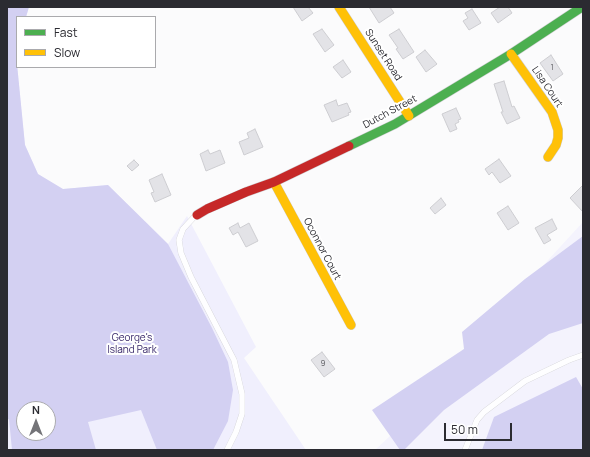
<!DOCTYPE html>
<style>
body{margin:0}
#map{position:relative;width:590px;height:457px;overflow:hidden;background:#fbfbfc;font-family:Manrope,sans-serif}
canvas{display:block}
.frame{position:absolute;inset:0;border:8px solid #2b2b31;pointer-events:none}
.legend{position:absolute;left:16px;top:16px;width:140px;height:52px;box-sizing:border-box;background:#fff;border:1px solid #aaaaad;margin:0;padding:5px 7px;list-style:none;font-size:12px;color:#2b2b31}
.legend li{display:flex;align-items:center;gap:8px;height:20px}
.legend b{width:20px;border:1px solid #aaaaad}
.north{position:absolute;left:16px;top:401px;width:40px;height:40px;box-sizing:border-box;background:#fff;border:1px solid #aaaaad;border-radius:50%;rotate:0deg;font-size:11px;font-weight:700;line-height:16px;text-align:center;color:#2b2b31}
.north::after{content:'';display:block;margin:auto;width:14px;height:18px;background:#747478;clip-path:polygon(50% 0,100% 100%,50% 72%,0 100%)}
.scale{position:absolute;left:444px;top:423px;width:68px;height:18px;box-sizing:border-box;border:2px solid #2b2b31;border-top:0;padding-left:5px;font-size:12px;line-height:14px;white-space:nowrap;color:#2b2b31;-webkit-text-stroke:3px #fff;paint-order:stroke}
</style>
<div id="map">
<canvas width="590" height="457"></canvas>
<div class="frame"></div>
<ul class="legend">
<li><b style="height:5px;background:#4caf50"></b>Fast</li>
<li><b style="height:5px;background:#ffc107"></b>Slow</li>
</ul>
<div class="north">N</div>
<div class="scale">50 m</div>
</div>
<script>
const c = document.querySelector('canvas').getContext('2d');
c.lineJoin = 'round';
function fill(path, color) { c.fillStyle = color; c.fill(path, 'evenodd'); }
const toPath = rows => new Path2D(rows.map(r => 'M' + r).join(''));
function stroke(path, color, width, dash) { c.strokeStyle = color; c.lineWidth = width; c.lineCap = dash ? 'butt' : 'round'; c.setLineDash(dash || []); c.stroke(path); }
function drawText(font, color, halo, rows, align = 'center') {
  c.font = font + ' Manrope,sans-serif'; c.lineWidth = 4; c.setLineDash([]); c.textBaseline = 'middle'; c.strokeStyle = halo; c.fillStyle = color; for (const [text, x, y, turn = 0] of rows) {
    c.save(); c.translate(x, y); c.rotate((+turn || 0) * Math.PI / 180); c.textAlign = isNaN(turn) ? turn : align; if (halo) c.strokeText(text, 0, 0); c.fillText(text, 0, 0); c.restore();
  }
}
const built = toPath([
 [583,222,583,450,375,450,390,436,407,408,527,283]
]);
const green = toPath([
 [7,7,29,7,26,17,17,17,16,54,25,145,38,174,63,189,108,185,168,244,187,216,256,347,244,358,306,450,7,450],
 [24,409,48,409,48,433,24,433]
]);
const forest = toPath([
 [7,7,29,7,26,17,17,17,16,54,25,145,38,174,63,189,108,185,168,244,212,328,228,362,233,390,228,421,213,450,157,450,141,410,88,422,96,450,12,450,9,419,7,420],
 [24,409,48,409,48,433,24,433],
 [583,236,583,323,549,334,444,410,404,450,400,450,372,410,464,349,462,332,525,279],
 [576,377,583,389,583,450,482,450,494,417]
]);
const building = toPath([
 [293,7,308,7,313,13,302,21,293,7],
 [369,7,390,7,394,13,379,23,369,7],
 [500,7,508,7,512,13,498,23,491,13,500,7],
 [472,9,481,23,469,30,463,21,468,18,465,13,472,9],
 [322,29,334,45,325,52,313,34,322,29],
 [399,29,414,52,403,59,396,49,398,48,389,35,399,29],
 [425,50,437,64,426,72,416,57,425,50],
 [551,55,563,74,553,81,540,63,551,55],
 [343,60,351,72,342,78,333,67,343,60],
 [504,81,512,107,514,106,520,118,507,124,501,112,503,112,494,84,504,81],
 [336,100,338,106,347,103,351,112,348,113,349,115,332,122,324,105,336,100],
 [456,108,461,119,458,120,459,122,455,124,457,129,450,132,442,114,456,108],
 [255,129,263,147,244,155,239,142,249,138,247,133,255,129],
 [208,150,210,154,220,150,225,163,206,171,200,154,208,150],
 [499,159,511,176,500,183,492,172,489,175,485,169,499,159],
 [134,160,139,165,132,171,127,166,134,160],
 [162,174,171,195,155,202,151,193,154,192,149,180,162,174],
 [583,185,583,212,570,198,583,185],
 [441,198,446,205,435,214,430,208,441,198],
 [508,206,519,223,508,230,497,213,508,206],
 [552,219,557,229,547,235,551,240,544,244,535,228,552,219],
 [238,223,240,228,249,223,258,241,246,247,238,232,233,235,229,228,238,223],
 [322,352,335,369,324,377,311,360,322,352]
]);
const lane = toPath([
 [196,215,183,229,179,240,181,253,191,277,234,360,242,394,242,414,236,432,227,450],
 [465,450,477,420,484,412,525,381,569,360,583,355]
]);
const fast = toPath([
 [349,146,395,124,511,54,582,7]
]);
const slow = toPath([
 [339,7,409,116],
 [511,54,552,112,558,130,558,138,556,145,548,157],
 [274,182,351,325]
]);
const jam = toPath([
 [197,215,207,209,246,192,274,182,349,146]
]);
const numberNames = [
 ["1",552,68],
 ["9",323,364]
];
const streetNames = [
 ["Sunset Road",383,55,57],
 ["Lisa Court",547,87,56],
 ["Dutch Street",390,112,-28],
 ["Oconnor Court",322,249,62]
];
const parkNames = [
 ["George's",132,338],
 ["Island Park",132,350]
];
fill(built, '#f4f3fd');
fill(green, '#f0effd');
fill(forest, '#d3d0f2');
fill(building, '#e3e3e7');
stroke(building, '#cdcdd1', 1);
stroke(lane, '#ceced2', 6);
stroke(fast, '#ceced2', 10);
stroke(slow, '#ceced2', 10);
stroke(jam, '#ceced2', 10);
stroke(lane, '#fefeff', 5.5);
stroke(fast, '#4caf50', 9);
stroke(slow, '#ffc107', 9);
stroke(jam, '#c62828', 9);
drawText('8px', '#59595e', null, numberNames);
drawText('10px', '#2b2b31', '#fff', streetNames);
drawText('10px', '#2f1e63', '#fff', parkNames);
</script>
